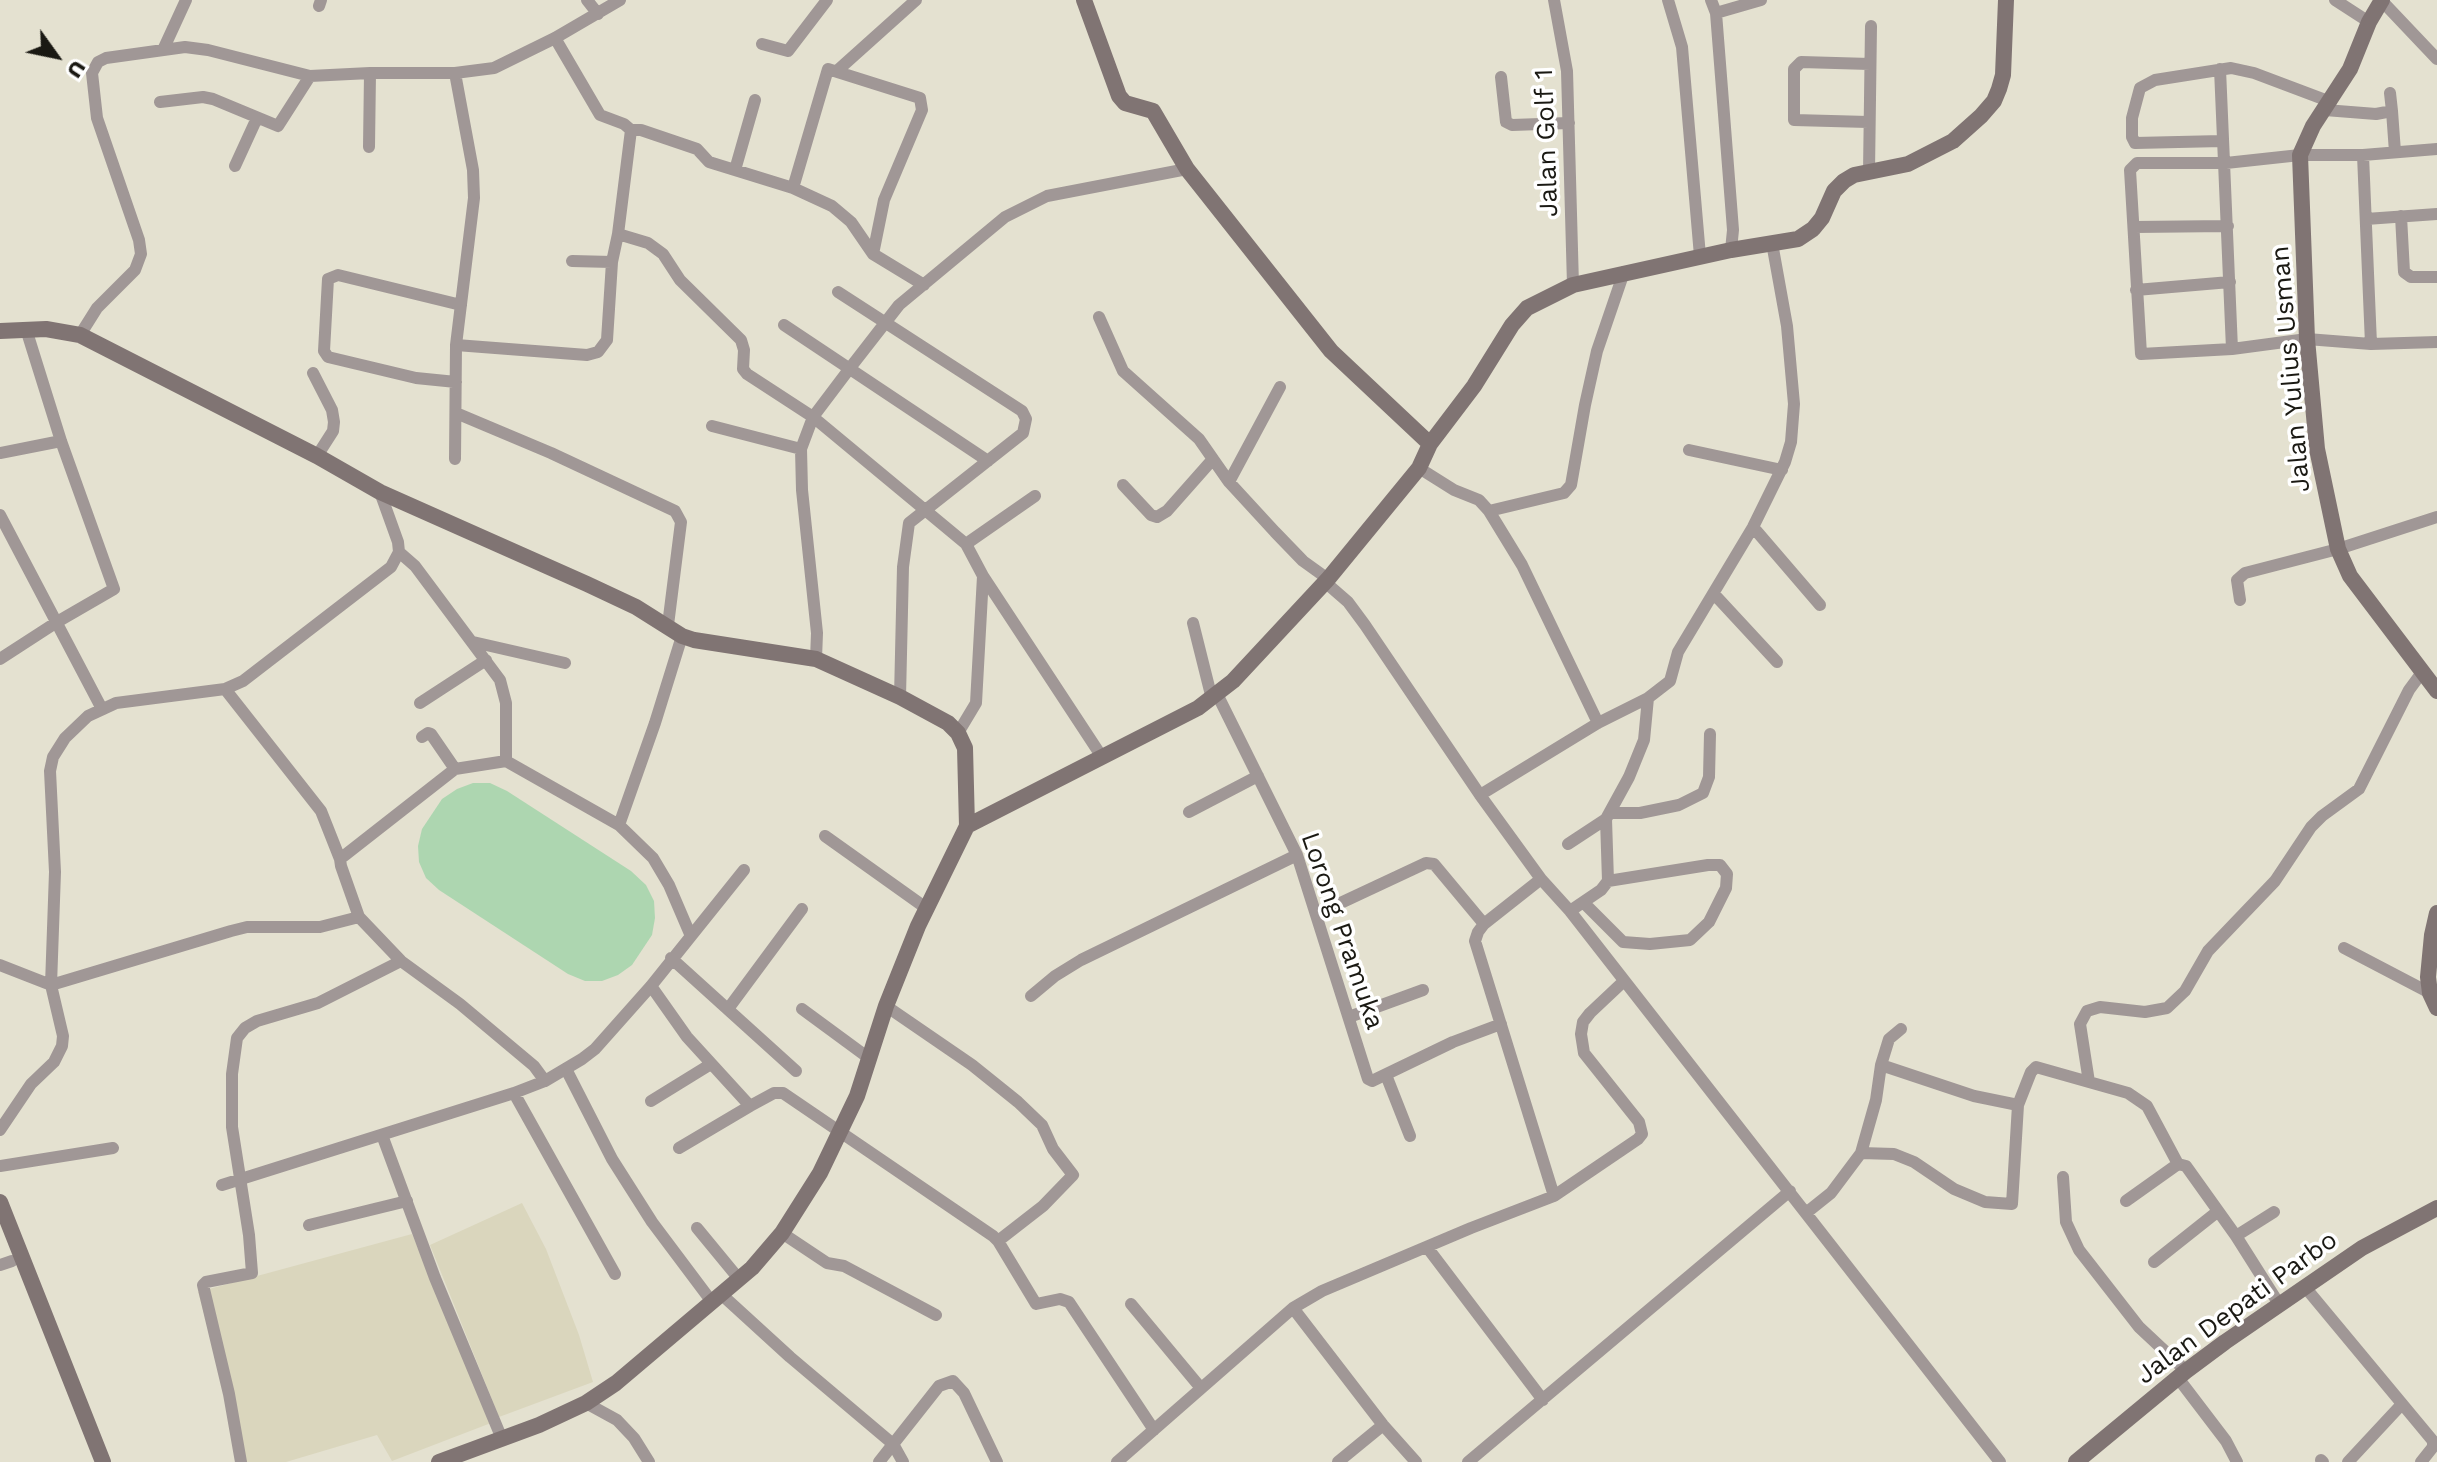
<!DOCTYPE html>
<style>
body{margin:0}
#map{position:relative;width:2437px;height:1462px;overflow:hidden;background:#e4e1d0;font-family:"Work Sans",sans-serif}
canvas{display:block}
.north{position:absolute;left:16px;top:16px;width:80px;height:80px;-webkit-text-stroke:6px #fff;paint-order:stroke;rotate:123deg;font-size:22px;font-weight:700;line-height:32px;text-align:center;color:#1a1913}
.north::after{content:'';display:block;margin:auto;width:28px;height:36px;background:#1a1913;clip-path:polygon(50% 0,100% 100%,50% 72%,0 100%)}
</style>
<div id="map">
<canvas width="2437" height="1462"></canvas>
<div class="north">U</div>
</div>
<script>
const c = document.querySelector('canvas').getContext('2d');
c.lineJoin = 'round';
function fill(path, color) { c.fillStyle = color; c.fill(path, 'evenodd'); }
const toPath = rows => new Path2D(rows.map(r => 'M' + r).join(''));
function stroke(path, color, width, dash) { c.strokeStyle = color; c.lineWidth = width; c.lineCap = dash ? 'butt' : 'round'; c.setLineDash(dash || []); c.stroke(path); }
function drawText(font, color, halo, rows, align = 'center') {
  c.font = font + ' "Work Sans",sans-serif'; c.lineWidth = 7; c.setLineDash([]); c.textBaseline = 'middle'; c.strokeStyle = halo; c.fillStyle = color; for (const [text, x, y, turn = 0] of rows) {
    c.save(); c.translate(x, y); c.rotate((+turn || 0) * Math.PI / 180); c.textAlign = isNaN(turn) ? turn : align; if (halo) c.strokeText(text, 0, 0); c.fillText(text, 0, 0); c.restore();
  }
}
const built = toPath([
 [522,1203,546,1249,579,1335,593,1382,499,1417,430,1245],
 [412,1234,491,1423,392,1461,377,1435,286,1462,246,1462,198,1292]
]);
const green = toPath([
 [473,783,490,783,507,791,631,871,646,885,654,901,655,918,652,935,632,965,618,975,602,981,585,981,568,974,439,890,426,878,419,862,418,846,422,829,442,799,457,789]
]);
const street = toPath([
 [587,0,598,14],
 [1554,0,1567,71,1573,285],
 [1668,0,1682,47,1700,256],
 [1711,0,1716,13,1722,89,1733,230,1731,250],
 [2335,0,2369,22],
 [2382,1,2437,59],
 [319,6,321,0],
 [1716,13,1761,0],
 [762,44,788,51,827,0],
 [163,50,186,0],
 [2220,69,2232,349],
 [838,70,916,0],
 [455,73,473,170,474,198,456,345,455,459],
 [1501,77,1506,122,1512,125,1569,123],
 [160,102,203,97,213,99,278,126,310,76],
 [2325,110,2376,114,2392,111,2390,93],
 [2392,111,2395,152],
 [1868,122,1794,120,1794,69,1801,62,1870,64],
 [631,130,641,130,697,149,709,162,793,188,832,206,851,222,873,254,924,285],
 [2222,141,2135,143,2132,137,2132,118,2140,88,2155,80,2231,68,2254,73,2331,102],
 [369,147,370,73],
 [2437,149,2363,155,2300,155,2226,163,2137,163,2130,170,2141,354,2232,349,2307,339,2371,344,2437,342],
 [2363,155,2371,344],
 [235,166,257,118],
 [735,170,755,100],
 [1869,172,1871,26],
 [793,188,828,69,920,98,922,110,884,200,873,254],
 [2401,216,2404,272,2411,277,2437,277],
 [2366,219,2437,214],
 [2134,227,2228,226],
 [618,234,648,243,663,254,680,280,741,340,744,350,743,369,747,374,813,417,966,544,983,576,976,703,958,733],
 [572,261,612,262],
 [2136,290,2230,282],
 [838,292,1022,411,1026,419,1023,433,909,523,903,567,900,697],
 [1099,317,1123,371,1199,439,1229,482,1275,532,1303,561,1328,579],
 [784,325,988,461],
 [80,335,97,308,135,270,141,254,139,240,97,118,92,73,98,62,106,58,185,47,208,50,310,76,370,73,455,73,494,68,555,38,620,0],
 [456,345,587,355,598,352,607,340,612,262,618,234,631,130,624,124,600,115,555,38],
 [313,373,332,410,334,422,333,431,317,456],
 [456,382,416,378,328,357,324,351,328,279,338,275,461,305],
 [456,413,551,453,675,511,681,522,668,625],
 [712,426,801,449],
 [1689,450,1782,470],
 [0,453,61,441],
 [1419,468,1454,490,1479,500,1489,511,1522,565,1598,723],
 [1229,482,1280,387],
 [1123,485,1151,515,1157,517,1167,511,1213,459],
 [1489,511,1564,493,1571,485,1585,405,1597,351,1624,272],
 [0,515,102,709],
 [1753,527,1820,605],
 [966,544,1035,496],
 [399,552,415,566,500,680,506,703,506,761],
 [983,576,1102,757],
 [1325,582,1348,602,1365,625,1480,795,1541,879,1570,911,2000,1462],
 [1714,594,1777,662],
 [2240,600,2237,580,2245,573,2338,549,2437,517],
 [1193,623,1212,699],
 [473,642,565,663],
 [0,659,57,622,114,589,61,441,26,329],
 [816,659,817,633,802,490,801,449,813,417,850,368,899,305,1005,217,1047,196,1187,169],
 [225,689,321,811,340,859],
 [1217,694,1297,855,1368,1079,1372,1081,1453,1042,1501,1024],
 [420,703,486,660],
 [422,737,428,733,431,734,455,769],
 [1480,795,1598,723,1648,698],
 [1189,812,1258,776],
 [1610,813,1640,813,1679,805,1703,793,1709,777,1710,734],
 [619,825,655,723,682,636],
 [825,836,926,908],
 [1568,844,1606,819],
 [1541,879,1484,924,1478,932,1475,941,1554,1196],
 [1584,903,1623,942,1650,944,1690,940,1709,922,1726,888,1727,874,1720,865,1708,865,1608,881],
 [1570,911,1601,890,1608,881,1606,819,1629,777,1644,740,1648,698,1670,681,1678,652,1753,527,1785,462,1791,442,1794,404,1787,326,1772,243],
 [1317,914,1426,863,1434,864,1484,924],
 [2344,948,2430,993],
 [671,958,796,1071],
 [0,965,51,985,231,931,247,927,320,927,359,917],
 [651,986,687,1037,750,1106,774,1093,783,1093,993,1236,998,1241,1036,1304,1060,1299,1069,1302,1154,1430],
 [1031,996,1055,976,1081,960,1297,855],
 [886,1006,972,1065,1018,1102,1042,1125,1053,1149,1073,1175,1043,1206,998,1241],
 [728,1009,802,909],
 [802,1009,870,1059],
 [1349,1017,1423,990],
 [1881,1065,1889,1039,1901,1029],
 [566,1069,612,1159,652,1222,712,1302],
 [1386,1075,1410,1136],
 [545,1081,582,1059,595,1049,651,986,744,870],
 [514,1093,615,1274],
 [651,1101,711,1064],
 [0,1130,31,1084,54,1062,62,1046,63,1036,51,985,55,872,50,771,53,757,65,738,88,716,116,703,225,689,243,681,391,567,399,552,398,542,380,492],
 [382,1135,435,1278,502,1439],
 [679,1148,750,1106],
 [1861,1153,1894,1154,1914,1162,1954,1189,1985,1202,2012,1204,2018,1105,2031,1072,2036,1067,2089,1082],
 [2178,1164,2147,1106,2128,1093,2089,1082,2080,1024,2087,1011,2100,1007,2145,1012,2167,1008,2185,991,2208,951,2275,881,2311,827,2322,816,2359,789,2409,690,2423,671],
 [0,1166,113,1148],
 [2063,1177,2066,1222,2079,1250,2139,1327,2186,1371],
 [222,1185,514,1093,545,1081,534,1066,460,1004,401,961,359,917,341,866,340,859,455,769,506,761,619,825,653,858,669,885,690,934],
 [2126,1201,2178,1164,2186,1166,2236,1236,2279,1304],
 [1806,1213,1831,1193,1861,1153,1876,1100,1881,1065,1974,1096,2018,1105],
 [309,1225,407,1201],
 [697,1228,739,1279],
 [782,1233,827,1263,844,1266,936,1315],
 [2236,1236,2274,1212],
 [1427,1247,1543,1400],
 [2154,1262,2217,1212],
 [0,1265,12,1261],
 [2305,1287,2433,1441,2433,1447,2421,1462],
 [721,1294,790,1357,893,1444,903,1462],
 [1131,1304,1200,1387],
 [1293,1308,1383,1425,1416,1462],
 [2178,1378,2226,1441,2237,1462],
 [586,1403,617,1420,634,1438,649,1462],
 [2321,1460,2323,1462],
 [241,1462,229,1394,203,1285,206,1282,252,1273,249,1235,232,1127,232,1074,237,1038,245,1028,257,1021,318,1003,401,961],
 [879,1462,939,1386,953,1381,964,1393,997,1462],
 [1117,1462,1293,1308,1322,1291,1471,1228,1554,1196,1638,1139,1642,1134,1639,1122,1584,1053,1581,1034,1583,1022,1590,1013,1624,981],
 [1338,1462,1383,1425],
 [1468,1462,1790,1191],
 [2348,1462,2402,1404]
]);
const secondary = toPath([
 [1084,0,1119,96,1125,103,1153,111,1187,169,1331,351,1430,444],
 [2382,0,2369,22,2350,69,2313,126,2300,155,2307,339,2317,449,2338,549,2350,576,2437,691],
 [0,331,46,329,80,335,317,456,380,492,587,584,636,607,682,636,694,640,816,659,900,697,948,723,958,733,965,748,967,826],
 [2437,913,2432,935,2428,977,2430,993,2437,1008],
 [0,1202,103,1462],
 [439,1462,539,1425,586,1403,616,1383,752,1268,782,1233,820,1173,857,1096,886,1006,918,926,967,826,1198,708,1233,681,1328,579,1419,468,1430,444,1474,386,1512,325,1527,308,1573,285,1731,250,1798,239,1813,229,1822,218,1834,191,1844,181,1854,175,1908,164,1953,141,1981,116,1994,101,1999,89,2003,75,2006,0],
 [2076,1462,2186,1371,2225,1342,2362,1248,2437,1208]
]);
const streetNames = [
 ["Jalan Golf 1",1547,143,-92],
 ["Jalan Yulius Usman",2291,369,-95],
 ["Lorong Pramuka",1342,931,71],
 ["Jalan Depati Parbo",2237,1308,-36]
];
fill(built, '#dad6bd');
fill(green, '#add6b0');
stroke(street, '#a09796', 12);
stroke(secondary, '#807473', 16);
drawText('26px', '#1a1913', '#fff', streetNames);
</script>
